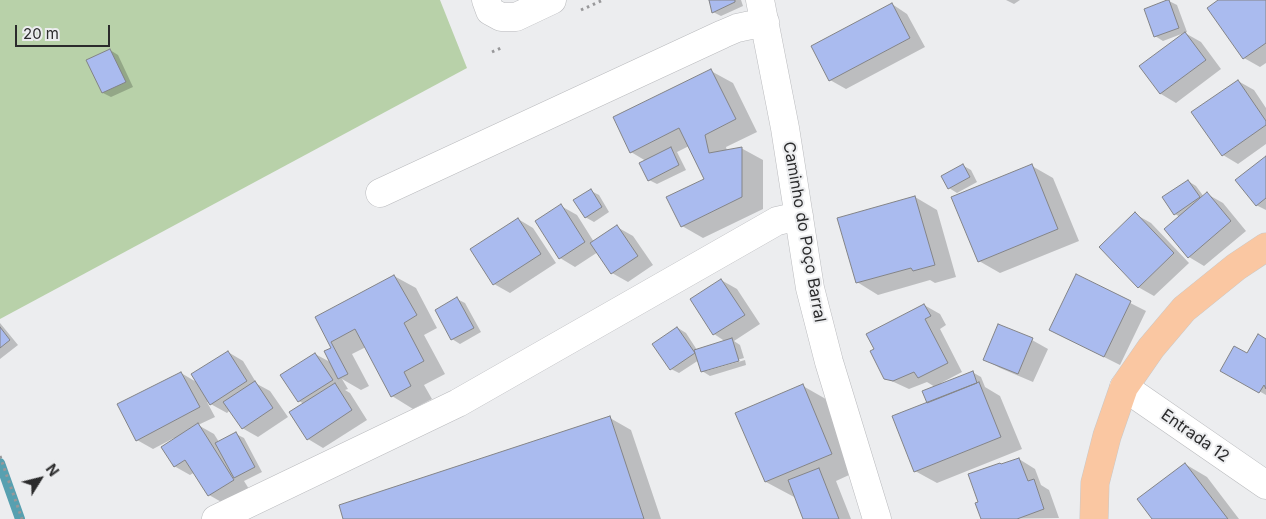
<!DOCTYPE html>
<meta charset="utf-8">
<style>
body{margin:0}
#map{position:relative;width:1266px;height:519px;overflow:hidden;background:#ecedef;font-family:Inter,sans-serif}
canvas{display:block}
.north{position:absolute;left:15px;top:454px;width:50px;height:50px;-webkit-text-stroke:4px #ecedef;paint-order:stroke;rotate:54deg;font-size:14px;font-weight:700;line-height:20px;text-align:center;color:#2b2b2c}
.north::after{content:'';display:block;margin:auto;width:18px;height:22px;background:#2b2b2c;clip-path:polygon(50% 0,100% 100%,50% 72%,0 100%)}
.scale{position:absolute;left:15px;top:25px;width:95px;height:22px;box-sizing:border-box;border:2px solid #2b2b2c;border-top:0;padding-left:6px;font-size:15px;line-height:18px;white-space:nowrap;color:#2b2b2c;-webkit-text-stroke:4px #ecedef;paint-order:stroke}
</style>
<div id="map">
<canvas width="1266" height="519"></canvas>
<div class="north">N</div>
<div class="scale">20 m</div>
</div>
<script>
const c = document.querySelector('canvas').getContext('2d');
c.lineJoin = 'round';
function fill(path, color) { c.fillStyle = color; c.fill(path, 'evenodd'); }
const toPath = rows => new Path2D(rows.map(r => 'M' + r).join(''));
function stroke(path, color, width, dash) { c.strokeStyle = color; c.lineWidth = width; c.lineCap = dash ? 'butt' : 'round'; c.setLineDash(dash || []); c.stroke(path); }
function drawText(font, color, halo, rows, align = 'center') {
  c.font = font + ' Inter,sans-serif'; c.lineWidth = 4; c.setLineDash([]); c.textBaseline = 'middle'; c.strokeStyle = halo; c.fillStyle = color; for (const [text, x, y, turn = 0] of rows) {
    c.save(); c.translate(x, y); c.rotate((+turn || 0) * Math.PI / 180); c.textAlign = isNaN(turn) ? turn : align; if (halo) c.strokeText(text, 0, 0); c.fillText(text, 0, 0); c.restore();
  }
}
const green = toPath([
 [0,0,440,0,467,68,0,319]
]);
const shadow = toPath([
 [710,0,741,0,743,6,721,16,713,12],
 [1006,0,1020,0,1014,4],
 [1221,0,1266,0,1266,63,1260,67,1244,58,1209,8],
 [1169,1,1177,5,1187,32,1185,33,1201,42,1221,69,1176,103,1161,94,1184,33,1163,41,1155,36],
 [892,4,907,14,925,47,846,89,830,80],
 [110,50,118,55,133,87,111,97,103,93,88,61],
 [711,71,733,83,757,132,726,147,727,151,741,148,763,160,763,209,703,238,682,226,705,180,689,146,677,152,686,170,657,184,649,180,646,161,631,152],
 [1238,81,1254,90,1266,108,1266,144,1238,164,1223,155],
 [1266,158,1266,210,1256,205],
 [962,165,971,170,977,182,957,193,949,188,942,176],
 [1032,166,1053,178,1079,241,1000,273,979,261],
 [1188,181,1196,186,1204,197,1207,194,1223,203,1246,231,1204,266,1189,257,1180,217,1175,214],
 [591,191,599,195,609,212,594,222,585,217],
 [915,197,937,210,956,277,935,283,930,280,878,295,857,282],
 [561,206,577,215,594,242,617,227,633,236,653,265,628,282,612,273,598,252,575,267,560,258],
 [1135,214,1151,223,1189,263,1154,296,1138,287],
 [518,219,533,228,556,263,510,293,494,284,472,250],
 [394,276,416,288,437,328,424,335,445,374,424,385,432,399,413,409,392,396,366,347,352,354,369,386,361,390,342,379,348,389,345,390,350,393,367,420,323,448,308,439,304,404,299,401,315,354,332,363,333,348,317,318],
 [1077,276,1146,311,1120,365,1050,330],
 [721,280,737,289,760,324,734,341,740,345,744,358,706,369,706,371,745,360,746,365,710,376,702,371,699,360,679,373,671,369,678,328,686,333,697,350,726,342,714,334,691,300],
 [457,299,465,303,481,332,460,344,452,339],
 [924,305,940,314,946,325,940,329,962,372,941,383,942,384,972,372,981,377,985,387,1000,396,1022,449,937,483,915,471,935,387,927,382,909,389,885,378],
 [0,323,18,345,0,359],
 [1032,340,1048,349,1033,382,1000,368,984,359],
 [1266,340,1266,395,1222,370],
 [228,352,243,361,257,384,270,391,288,417,258,437,242,428,230,410,227,413,207,402,215,417,198,425,214,434,219,442,236,434,244,438,262,472,244,481,249,489,225,504,209,495,195,472,190,475,174,466,174,438,153,449,137,440,181,373,198,383],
 [803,386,831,402,860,470,836,481,851,519,804,519,796,498,766,482,737,413],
 [610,418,631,430,661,519,344,519],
 [1019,459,1035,469,1041,485,1049,490,1059,518,983,519],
 [1185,464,1207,477,1239,519,1154,519]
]);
const stream = toPath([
 [0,463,20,519]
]);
const building = toPath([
 [709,0,735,0,735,2,712,13,709,0],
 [1167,0,1169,0,1179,28,1154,37,1144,9,1167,0],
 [1218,0,1266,0,1266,43,1243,59,1207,8,1218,0],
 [892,3,910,38,829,81,811,46,892,3],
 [1185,32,1206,60,1160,94,1139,66,1185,32],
 [110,49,126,82,102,93,86,60,110,49],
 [711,69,736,119,705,135,709,153,742,147,742,197,681,227,666,197,704,179,679,128,630,153,613,117,711,69],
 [1238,80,1266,121,1266,125,1222,156,1191,112,1238,80],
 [671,147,679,165,648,181,639,163,671,147],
 [1266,156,1266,198,1256,206,1235,180,1266,156],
 [963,164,970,177,948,189,941,176,963,164],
 [1032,164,1058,229,978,262,951,197,1032,164],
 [1188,180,1200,197,1174,215,1162,197,1188,180],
 [591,189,602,207,585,218,573,200,591,189],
 [1207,192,1231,221,1188,258,1164,229,1207,192],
 [915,196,935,265,913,271,911,268,856,283,837,218,915,196],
 [561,204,585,242,559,259,535,221,561,204],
 [1135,212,1174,253,1138,288,1099,247,1135,212],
 [518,218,541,254,493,285,470,249,518,218],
 [617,225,638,256,611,274,590,243,617,225],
 [1076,274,1131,301,1104,357,1049,330,1076,274],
 [394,275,417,315,404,323,424,361,404,372,411,386,391,397,355,329,331,342,348,374,338,379,324,351,331,348,315,317,394,275],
 [721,279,745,315,713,335,690,299,721,279],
 [457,297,474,328,451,340,435,310,457,297],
 [924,304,931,316,925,319,948,363,918,378,914,372,893,381,884,379,870,351,874,349,866,334,924,304],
 [998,324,1033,338,1018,374,983,360,998,324],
 [0,327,10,340,0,348,0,327],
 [677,327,695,353,670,370,652,344,677,327],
 [1258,334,1266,339,1266,389,1264,385,1259,393,1220,371,1234,346,1247,353,1258,334],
 [732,338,739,361,701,372,694,350,732,338],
 [228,351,247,381,210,405,191,374,228,351],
 [315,353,333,380,298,402,280,375,315,353],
 [973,371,977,383,927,403,922,391,973,371],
 [181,372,200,407,136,441,117,404,181,372],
 [255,381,273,408,242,429,223,402,255,381],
 [979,382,1001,437,914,472,892,416,979,382],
 [335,383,352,410,307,440,289,412,335,383],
 [803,384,832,454,765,482,735,413,803,384],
 [610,416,644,519,343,519,339,505,610,416],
 [198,423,234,480,208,496,185,460,174,467,161,447,198,423],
 [236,432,255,467,234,478,215,443,236,432],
 [1019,458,1028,481,1034,479,1044,509,1017,519,981,519,975,503,978,502,968,474,1000,463,1001,464,1019,458],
 [1185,463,1228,519,1152,519,1137,499,1185,463],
 [819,468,839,519,803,519,788,480,819,468]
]);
const path = toPath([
 [581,10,603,0],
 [492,52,501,48],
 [0,456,22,519]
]);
const minor = toPath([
 [486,0,490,11,501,17,516,17,552,0],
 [760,0,785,128,810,288,829,362,877,519],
 [380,193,723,34,737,28,765,22],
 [1124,387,1266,485],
 [216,519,458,403,777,221,799,216]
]);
const major = toPath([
 [1094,519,1095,483,1107,436,1124,387,1151,348,1184,309,1236,267,1266,247]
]);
const streetNames = [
 ["Caminho do Poço Barral",804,232,80],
 ["Entrada 12",1195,436,35]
];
fill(green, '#b8d1a9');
fill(shadow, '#0003');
stroke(stream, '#57a0b0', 10);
fill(building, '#aabbef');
stroke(building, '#838487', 1);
stroke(minor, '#b9babd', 29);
stroke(major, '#c8c8c8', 29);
stroke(path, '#98989a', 3, [2.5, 4]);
stroke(minor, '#fff', 28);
stroke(major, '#fac7a2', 28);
drawText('16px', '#2b2b2c', '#ecedef', streetNames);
</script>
